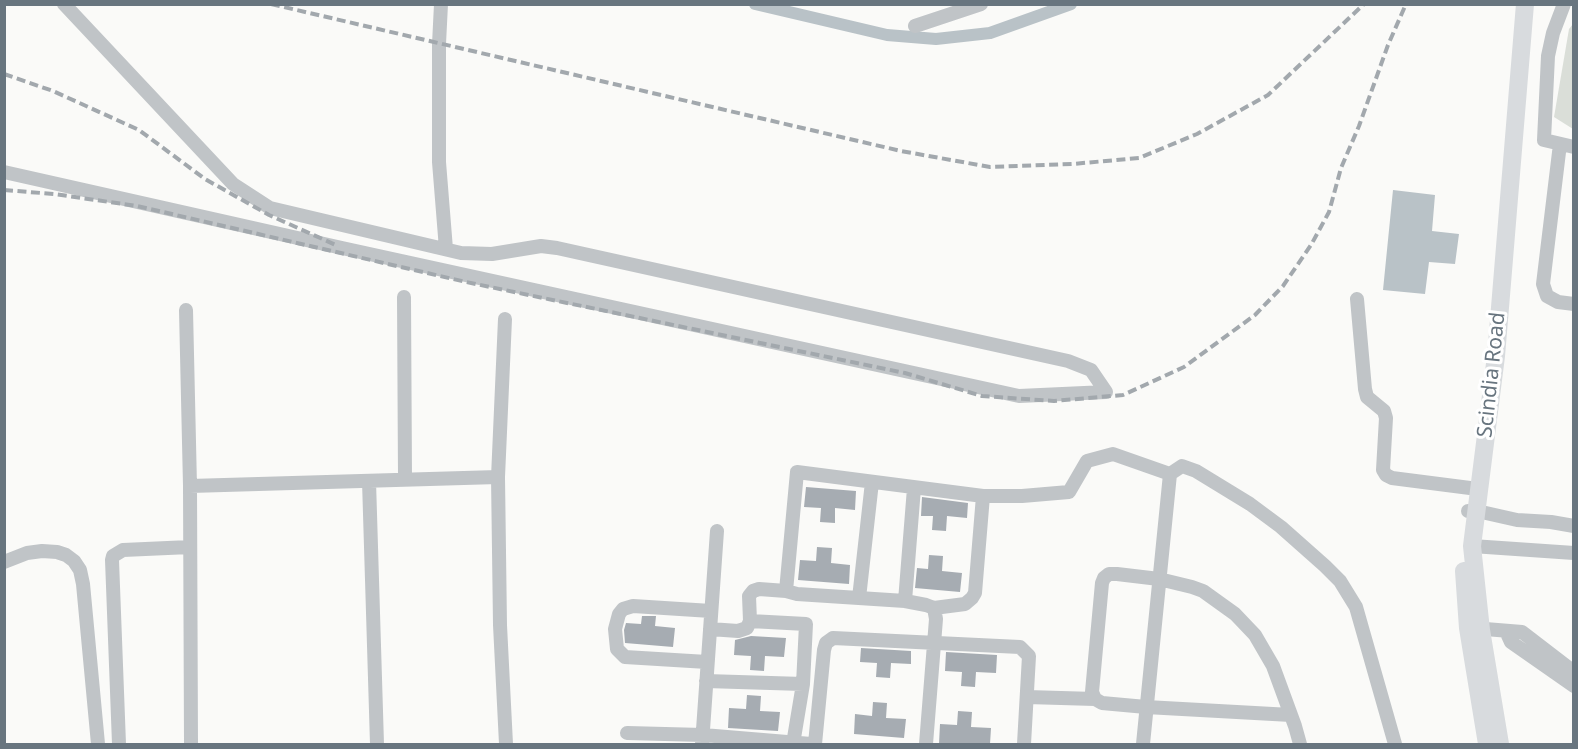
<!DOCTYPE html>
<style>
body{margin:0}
#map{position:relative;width:1578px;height:749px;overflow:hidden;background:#fafaf8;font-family:"Noto Sans",sans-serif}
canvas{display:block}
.frame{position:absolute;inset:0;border:6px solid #68757f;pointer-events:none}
</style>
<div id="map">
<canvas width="1578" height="749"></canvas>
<div class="frame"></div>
</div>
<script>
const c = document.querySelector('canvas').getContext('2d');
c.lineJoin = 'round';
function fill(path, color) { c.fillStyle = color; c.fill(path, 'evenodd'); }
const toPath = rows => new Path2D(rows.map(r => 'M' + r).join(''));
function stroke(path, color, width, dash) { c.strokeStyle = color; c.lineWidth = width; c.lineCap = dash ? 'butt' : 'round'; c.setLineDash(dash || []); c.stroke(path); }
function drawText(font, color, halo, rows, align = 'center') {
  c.font = font + ' "Noto Sans",sans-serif'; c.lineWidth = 6; c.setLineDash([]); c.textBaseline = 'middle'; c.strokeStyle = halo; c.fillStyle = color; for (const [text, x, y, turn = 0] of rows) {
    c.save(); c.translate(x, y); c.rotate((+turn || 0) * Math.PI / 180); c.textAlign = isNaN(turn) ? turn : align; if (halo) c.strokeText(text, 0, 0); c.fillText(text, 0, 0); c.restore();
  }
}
const green = toPath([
 [1573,24,1573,129,1554,117,1569,29]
]);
const water = toPath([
 [1393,190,1435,195,1432,231,1459,234,1455,264,1429,262,1425,294,1383,290]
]);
const canal = toPath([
 [755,4,887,35,936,39,990,33,1071,4]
]);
const building = toPath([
 [806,487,856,491,855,510,835,508,835,523,820,522,821,508,804,507],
 [922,497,968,503,967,518,947,516,946,531,932,530,933,516,921,516],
 [817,547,832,548,831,563,850,565,849,584,798,580,800,560,816,561],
 [929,555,943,556,942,571,962,573,960,592,915,588,917,568,928,569],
 [642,616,656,616,655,626,675,628,673,647,625,643,624,630,626,623,641,624],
 [751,636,786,638,784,657,765,656,764,671,750,670,751,656,734,655,735,640],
 [861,648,911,651,911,664,891,663,890,678,876,677,877,663,860,662],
 [946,652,997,655,996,673,976,672,975,687,961,686,962,672,945,671],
 [747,695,761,696,760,711,780,712,778,731,728,728,729,708,746,709],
 [873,702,887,703,886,718,906,719,904,738,854,734,855,714,872,716],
 [958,711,972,712,971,727,991,728,990,744,939,744,940,724,957,725]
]);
const minor = toPath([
 [441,4,439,44,439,162,446,249],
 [1564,4,1553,33,1548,56,1544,140,1574,147],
 [915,26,981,4],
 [1560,144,1543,284,1547,296,1558,302,1574,304],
 [4,172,342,248,1019,396,1106,392,1091,370,1068,361,557,248,541,246,492,254,461,253,270,208,233,184,64,4],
 [404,297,405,478],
 [1357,299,1365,389,1367,397,1384,411,1386,418,1383,470,1386,475,1392,478,1470,488],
 [186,310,190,486,191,744],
 [505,319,498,477,500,625,506,744],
 [369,481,377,744],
 [190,486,498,477],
 [983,496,1022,496,1069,492,1087,461,1113,454,1170,474],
 [1468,511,1477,511,1517,520,1551,522,1574,526],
 [1472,546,1574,553],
 [4,562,27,553,42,551,57,552,66,555,74,561,80,570,83,584,98,744],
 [786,591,797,472,983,496,975,593,972,598,965,604,934,608],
 [859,598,872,482],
 [905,601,914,488],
 [750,621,806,624,803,684,793,744],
 [1473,628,1522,632,1574,672],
 [710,629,738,631,747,628,750,621,749,596,753,591,759,589,786,591,797,594,905,601,926,605,934,608,936,619,926,744],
 [1506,631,1511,642,1574,686],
 [707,662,625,657,617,649,615,629,619,614,623,609,633,606,711,611],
 [706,681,803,684],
 [1027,697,1095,699],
 [1291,715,1146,707,1102,703,1095,699,1092,692,1102,583,1104,578,1109,574,1117,574,1159,579,1192,587,1203,591,1235,614,1255,635,1273,666,1295,726,1300,744],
 [627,733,703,735,811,744],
 [119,744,112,560,113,556,123,550,190,547],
 [702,744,717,531],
 [815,744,824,650,826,643,833,638,1020,647,1029,656,1024,744],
 [1143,744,1170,474,1182,466,1196,471,1250,504,1281,527,1325,566,1340,581,1356,607,1395,744]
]);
const major = toPath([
 [1464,571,1468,628,1487,744],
 [1500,744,1481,630,1472,546,1496,356,1525,4]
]);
const rail = toPath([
 [271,4,901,151,990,167,1072,164,1139,158,1197,134,1268,95,1364,4],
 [4,74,53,91,139,130,205,179,269,215,338,246],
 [4,190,54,194,137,206,466,282,905,373,982,396,1054,401,1123,395,1184,367,1255,315,1283,286,1311,245,1329,212,1341,168,1359,126,1388,45,1406,4]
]);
const streetNames = [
 ["Scindia Road",1492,375,-84]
];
fill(green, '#daded8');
fill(water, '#b9c2c7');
stroke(canal, '#b9c2c7', 12);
fill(building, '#a6acb2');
stroke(minor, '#c0c4c7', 14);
stroke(major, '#d8dbde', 18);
stroke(rail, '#a2a8ad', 4, [9, 4.5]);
drawText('21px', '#68757f', '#fff', streetNames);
</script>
